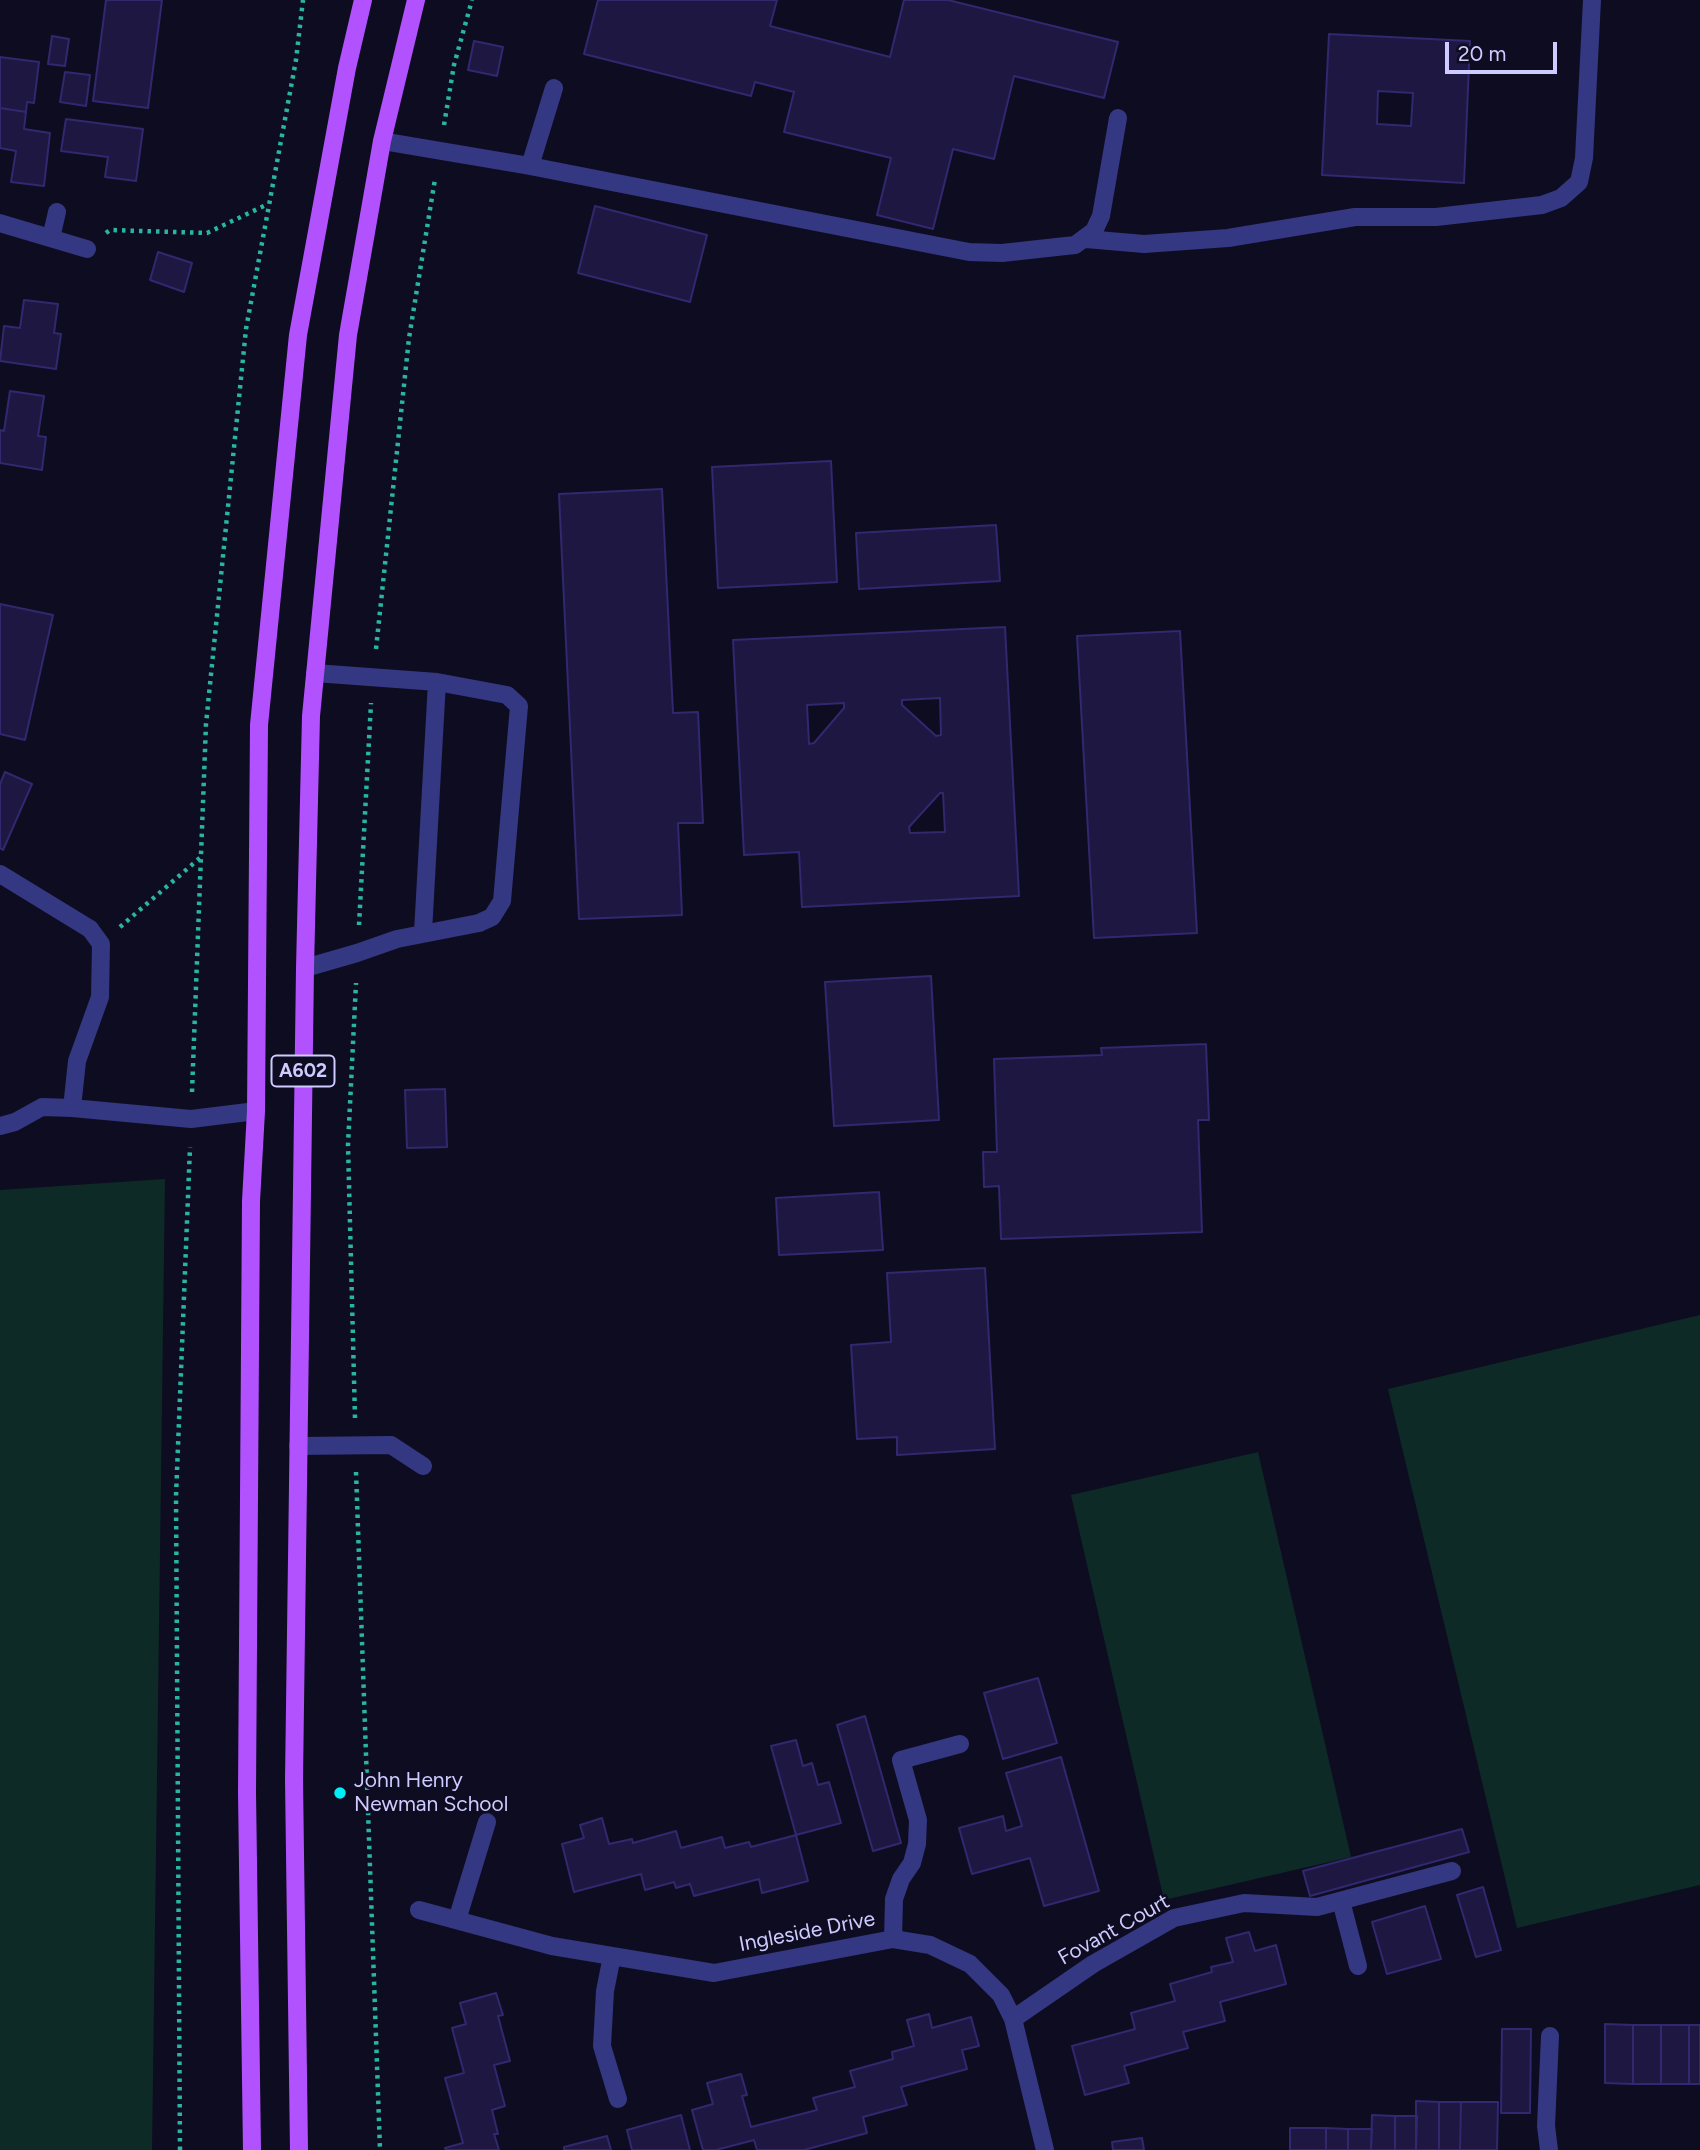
<!DOCTYPE html>
<style>
body{margin:0}
#map{position:relative;width:1700px;height:2150px;overflow:hidden;background:#0e0c20;font-family:Figtree,sans-serif}
canvas{display:block}
.scale{position:absolute;left:1445px;top:42px;width:112px;height:32px;box-sizing:border-box;border:4px solid #cdcbff;border-top:0;padding-left:9px;font-size:21px;line-height:24px;white-space:nowrap;color:#cdcbff;-webkit-text-stroke:5px #0e0c20;paint-order:stroke}
</style>
<div id="map">
<canvas width="1700" height="2150"></canvas>
<div class="scale">20 m</div>
</div>
<script>
const c = document.querySelector('canvas').getContext('2d');
c.lineJoin = 'round';
function fill(path, color) { c.fillStyle = color; c.fill(path, 'evenodd'); }
const toPath = rows => new Path2D(rows.map(r => 'M' + r).join(''));
function stroke(path, color, width, dash) { c.strokeStyle = color; c.lineWidth = width; c.lineCap = dash ? 'butt' : 'round'; c.setLineDash(dash || []); c.stroke(path); }
function drawText(font, color, halo, rows, align = 'center') {
  c.font = font + ' Figtree,sans-serif'; c.lineWidth = 5; c.setLineDash([]); c.textBaseline = 'middle'; c.strokeStyle = halo; c.fillStyle = color; for (const [text, x, y, turn = 0] of rows) {
    c.save(); c.translate(x, y); c.rotate((+turn || 0) * Math.PI / 180); c.textAlign = isNaN(turn) ? turn : align; if (halo) c.strokeText(text, 0, 0); c.fillText(text, 0, 0); c.restore();
  }
}
const green = toPath([
 [165,1179,152,2150,0,2150,0,1190],
 [1700,1315,1700,1885,1517,1928,1388,1389],
 [1258,1452,1351,1857,1164,1900,1071,1495]
]);
const building = toPath([
 [106,0,162,0,148,108,93,101,106,0],
 [598,0,777,0,770,26,890,57,904,0,948,0,1118,42,1104,98,1014,76,994,159,953,149,933,229,877,215,891,158,784,132,794,92,755,82,751,96,584,54,598,0],
 [1329,34,1470,41,1464,183,1322,175,1329,34],
 [1378,91,1413,93,1411,126,1377,124,1378,91],
 [52,36,69,39,65,66,48,64,52,36],
 [474,41,503,47,497,76,468,70,474,41],
 [0,57,39,62,34,103,27,102,26,112,0,108,0,57],
 [65,72,90,75,86,106,60,102,65,72],
 [0,108,26,112,24,129,50,133,44,186,11,182,16,151,0,148,0,108],
 [66,119,143,129,136,181,105,177,108,157,61,151,66,119],
 [595,206,707,235,690,302,578,273,595,206],
 [158,252,192,263,184,292,150,280,158,252],
 [24,300,58,304,54,333,61,334,56,369,0,361,4,326,20,328,24,300],
 [10,391,44,396,38,436,46,437,42,470,0,463,0,430,4,431,10,391],
 [831,461,837,582,718,588,712,467,831,461],
 [662,489,673,713,698,712,703,823,678,823,682,915,579,919,559,494,662,489],
 [996,525,1000,581,859,589,856,533,996,525],
 [0,604,53,615,25,740,0,734,0,604],
 [1005,627,1019,896,802,907,799,852,744,855,733,640,1005,627],
 [940,698,941,735,936,736,902,705,902,700,940,698],
 [844,703,844,708,814,743,809,744,807,705,844,703],
 [940,793,943,793,945,832,910,833,909,827,940,793],
 [1180,631,1197,933,1094,938,1077,636,1180,631],
 [5,772,32,784,3,850,0,848,0,784,5,772],
 [931,976,939,1120,834,1126,825,982,931,976],
 [1206,1044,1209,1120,1198,1120,1202,1232,1001,1239,999,1186,984,1187,983,1152,997,1152,994,1059,1102,1055,1101,1048,1206,1044],
 [445,1089,447,1147,407,1148,405,1090,445,1089],
 [879,1192,883,1250,779,1255,776,1198,879,1192],
 [985,1268,995,1449,897,1455,897,1437,857,1439,851,1345,891,1342,887,1273,985,1268],
 [1038,1678,1057,1743,1003,1759,984,1693,1038,1678],
 [865,1716,901,1843,873,1851,837,1725,865,1716],
 [796,1740,803,1766,812,1763,818,1785,829,1782,841,1823,796,1835,771,1746,796,1740],
 [1061,1757,1099,1891,1044,1906,1030,1858,972,1874,959,1828,1003,1816,1006,1831,1022,1826,1006,1773,1061,1757],
 [602,1818,609,1844,632,1839,633,1843,676,1831,681,1848,722,1837,725,1848,749,1842,751,1847,796,1835,808,1881,762,1893,759,1879,694,1896,690,1884,676,1888,674,1882,645,1890,641,1874,574,1892,562,1844,584,1838,580,1825,602,1818],
 [1462,1829,1469,1852,1310,1896,1303,1871,1462,1829],
 [1483,1887,1501,1950,1476,1957,1457,1895,1483,1887],
 [1425,1906,1441,1959,1387,1974,1372,1922,1425,1906],
 [1249,1932,1255,1951,1276,1945,1286,1984,1220,2002,1225,2021,1183,2032,1188,2048,1124,2066,1129,2083,1085,2095,1072,2046,1135,2029,1131,2013,1175,2001,1170,1984,1212,1972,1211,1967,1233,1962,1226,1938,1249,1932],
 [496,1993,503,2015,498,2016,510,2061,494,2065,505,2106,492,2110,498,2134,494,2134,499,2150,446,2150,445,2148,463,2143,445,2078,464,2073,452,2028,466,2024,460,2003,496,1993],
 [929,2014,932,2028,971,2017,979,2046,962,2050,967,2069,901,2087,907,2105,863,2117,867,2133,804,2150,757,2150,754,2140,716,2150,703,2150,692,2110,713,2104,707,2083,741,2074,747,2095,742,2096,751,2127,817,2110,813,2098,855,2087,850,2071,893,2059,892,2052,914,2046,907,2020,929,2014],
 [1605,2024,1633,2025,1633,2084,1605,2083,1605,2024],
 [1633,2025,1661,2025,1661,2084,1633,2084,1633,2025],
 [1661,2025,1689,2025,1689,2084,1661,2084,1661,2025],
 [1689,2025,1700,2025,1700,2084,1689,2084,1689,2025],
 [1502,2029,1531,2029,1530,2113,1501,2113,1502,2029],
 [1416,2101,1439,2102,1439,2150,1416,2150,1416,2101],
 [1439,2102,1461,2102,1460,2150,1439,2150,1439,2102],
 [1461,2102,1498,2102,1497,2150,1460,2150,1461,2102],
 [681,2115,690,2150,632,2150,627,2130,681,2115],
 [1372,2115,1395,2116,1395,2150,1371,2150,1372,2115],
 [1395,2116,1417,2116,1416,2150,1395,2150,1395,2116],
 [1290,2128,1326,2128,1326,2150,1290,2150,1290,2128],
 [1326,2128,1348,2129,1348,2150,1326,2150,1326,2128],
 [1348,2129,1372,2129,1371,2150,1348,2150,1348,2129],
 [607,2136,611,2150,564,2150,564,2147,607,2136],
 [1142,2138,1144,2150,1113,2150,1112,2142,1142,2138]
]);
const path = toPath([
 [444,125,454,65,472,0],
 [106,233,110,230,207,233,268,204],
 [376,649,409,338,435,179],
 [359,925,371,703],
 [120,927,201,857],
 [192,1092,206,724,246,329,296,60,303,0],
 [355,1418,348,1145,356,983],
 [356,1472,380,2150],
 [180,2150,176,1496,190,1147]
]);
const lane = toPath([
 [382,141,530,166,969,252,1002,253,1075,245,1094,231,1101,216,1118,118],
 [530,166,554,88],
 [1086,239,1144,244,1228,238,1355,217,1436,217,1542,205,1561,198,1579,182,1584,158,1592,0],
 [0,874,90,929],
 [423,932,437,682],
 [305,968,357,953,397,939,479,923,492,917,502,901,519,706,507,695,437,682,315,673],
 [298,1446,391,1445,423,1466],
 [1341,1901,1358,1966],
 [893,1939,894,1899,901,1879,912,1863,917,1844,918,1820,901,1760,960,1744],
 [1549,2150,1546,2126,1550,2036]
]);
const street = toPath([
 [0,223,87,249],
 [51,238,57,212],
 [90,929,101,944,100,997,77,1061,72,1108,191,1119,256,1111],
 [0,1126,15,1122,42,1107,72,1108],
 [419,1910,552,1946,714,1973,893,1939,930,1945,970,1964,1001,1995,1013,2019,1045,2150],
 [457,1920,487,1822],
 [612,1956,605,1991,602,2046,618,2099],
 [1013,2019,1093,1964,1174,1918,1244,1903,1317,1907,1452,1871]
]);
const primary = toPath([
 [252,2150,247,1792,251,1201,256,1111,259,725,298,335,347,68,363,0],
 [299,2150,294,1779,305,968,311,716,348,335,382,141,416,0]
]);
const markers = [
 [340,1793,7,"#00eef6"]
];
const shields = [
 [303,1071,63]
];
const shieldNames = [
 ["A602",303,1071]
];
const poiNames = [
 ["John Henry",354,1781],
 ["Newman School",354,1805]
];
const streetNames = [
 ["Fovant Court",1114,1930,-29],
 ["Ingleside Drive",807,1932,-11]
];
fill(green, '#0e2a27');
fill(building, '#1d1742');
stroke(building, '#31286f', 2);
stroke(path, '#28b6a3', 4.5, [3.5, 5]);
stroke(lane, '#343781', 18);
stroke(street, '#343781', 18);
stroke(primary, '#b252ff', 18);
for (const [x, y, r, color] of markers) { const dot = new Path2D(); dot.arc(x, y, r, 0, 2 * Math.PI); c.fillStyle = color; c.fill(dot); stroke(dot, '#0e0c20', 2.5); }
for (const [x, y, w] of shields) { const box = new Path2D(); box.roundRect(x - w / 2, y - 15.5, w, 31, 5); c.fillStyle = '#0e0c20'; c.fill(box); stroke(box, '#cdcbff', 2); }
drawText('bold 19px', '#cdcbff', null, shieldNames);
drawText('21px', '#cdcbff', '#0e0c20', poiNames, 'left');
drawText('21px', '#cdcbff', '#0e0c20', streetNames);
</script>
